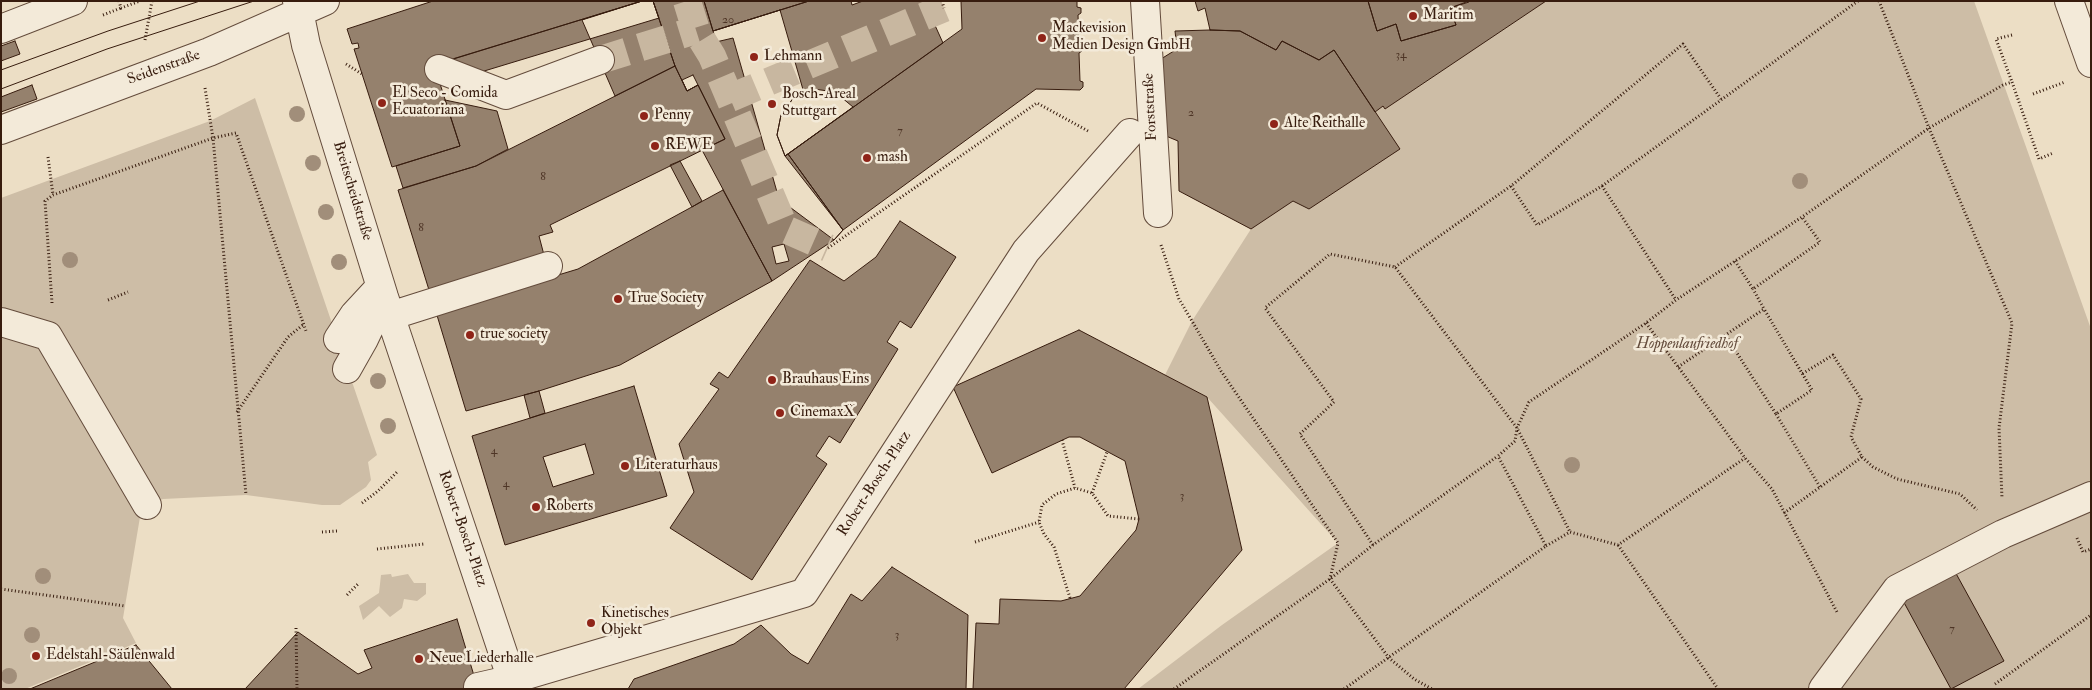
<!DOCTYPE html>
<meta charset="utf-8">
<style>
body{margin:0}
#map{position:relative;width:2092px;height:690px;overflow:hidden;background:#ecdec5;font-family:"IM FELL Double Pica",serif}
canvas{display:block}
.frame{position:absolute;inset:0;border:2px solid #371c0e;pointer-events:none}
</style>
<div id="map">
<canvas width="2092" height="690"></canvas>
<div class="frame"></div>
</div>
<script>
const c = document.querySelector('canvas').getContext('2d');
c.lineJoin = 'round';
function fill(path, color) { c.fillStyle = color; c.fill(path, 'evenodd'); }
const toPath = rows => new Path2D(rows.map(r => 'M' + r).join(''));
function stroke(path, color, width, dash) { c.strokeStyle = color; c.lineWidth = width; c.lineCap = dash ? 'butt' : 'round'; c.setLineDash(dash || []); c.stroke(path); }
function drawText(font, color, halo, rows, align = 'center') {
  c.font = font + ' "IM FELL Double Pica",serif'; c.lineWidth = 5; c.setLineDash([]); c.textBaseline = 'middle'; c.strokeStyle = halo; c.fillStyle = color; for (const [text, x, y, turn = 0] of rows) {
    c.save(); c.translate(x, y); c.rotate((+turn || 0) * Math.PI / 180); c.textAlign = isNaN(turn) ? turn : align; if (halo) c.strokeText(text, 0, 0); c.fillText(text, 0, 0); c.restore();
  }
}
const green = toPath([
 [1546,1,1974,1,2091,329,2091,689,1138,689,1222,625,1338,543,1207,397,1165,375,1192,321,1251,229,1293,201,1309,209,1399,149,1375,112,1383,106,1385,109],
 [255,98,377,455,368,462,371,480,366,487,340,505,322,505,246,495,163,499,147,505,140,517,123,618,136,643,25,689,1,689,1,198,210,121],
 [391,574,392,577,408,574,414,583,426,583,426,594,417,601,404,599,402,608,390,617,379,606,363,620,359,606,379,593,381,575]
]);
const building = toPath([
 [433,1,642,1,434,65,460,146,392,167,354,49,359,48,358,43,352,44,347,29,433,1],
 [642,1,653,1,659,18,471,75,446,61,642,1],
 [642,1,653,1,675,66,615,96,582,20,642,1],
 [653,1,704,1,713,31,809,1,851,1,852,5,863,1,924,1,943,43,785,156,843,230,834,240,772,281,702,150,725,139,698,85,687,91,675,66,653,1],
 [704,1,809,1,713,31,704,1],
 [961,1,1077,1,1077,7,1081,8,1081,13,1078,15,1079,44,1082,45,1082,51,1079,53,1080,81,1083,82,1083,87,1080,90,1036,89,843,230,788,154,962,29,961,1],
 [1195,1,1368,1,1377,31,1396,24,1401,41,1456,25,1450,8,1469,1,1546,1,1385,109,1383,106,1375,112,1334,50,1319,60,1282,41,1276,50,1240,31,1210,30,1205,8,1198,11,1195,1],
 [1368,1,1469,1,1469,2,1450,8,1456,25,1401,41,1396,24,1377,31,1368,1],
 [780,10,804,93,794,97,781,115,777,135,785,156,788,154,843,230,834,240,779,199,733,38,716,42,713,31,780,10],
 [1210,30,1240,31,1276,50,1282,41,1319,60,1334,50,1400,149,1309,209,1293,201,1251,229,1179,191,1178,141,1166,136,1161,59,1177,49,1175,31,1210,30],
 [15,41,20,54,1,61,1,46,15,41],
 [675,66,687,91,698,85,725,139,550,225,553,232,539,236,544,255,429,290,398,190,476,166,675,66],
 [693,75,698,85,687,91,682,80,693,75],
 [32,85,37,99,1,112,1,97,32,85],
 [814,89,835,92,853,107,785,156,777,135,781,115,794,97,814,89],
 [445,100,497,111,508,149,476,166,403,188,396,166,460,146,445,100],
 [680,161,702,201,692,207,670,165,680,161],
 [723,190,772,281,620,365,539,391,466,411,436,312,578,269,723,190],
 [900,221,956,257,911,328,900,321,887,342,898,349,840,443,829,436,816,456,827,464,752,580,670,528,694,492,679,444,719,389,710,384,719,372,728,378,810,260,844,281,876,257,900,221],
 [784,244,789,261,776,264,772,247,784,244],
 [1079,330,1207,397,1242,550,1124,689,973,689,976,623,999,624,1000,599,1061,601,1080,596,1136,530,1139,519,1125,461,1080,437,1069,437,992,473,953,387,1079,330],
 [634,386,667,496,505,545,472,436,634,386],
 [585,444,594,474,553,487,543,457,585,444],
 [539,391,545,413,530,418,524,395,539,391],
 [892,567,968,615,966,689,628,689,634,679,734,644,761,625,791,654,808,664,851,594,862,601,892,567],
 [1953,568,2004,661,1951,689,1901,597,1953,568],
 [457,619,478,689,245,689,298,632,358,674,372,668,364,650,457,619],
 [136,645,172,689,30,689,136,645]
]);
const minorTunnel = toPath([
 [687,1,696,30,712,56,785,229,828,248],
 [600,60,696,30],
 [730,98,944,8]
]);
const path = toPath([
 [119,1,121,8,140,1],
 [942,1,944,8],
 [1879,1,1929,128,2012,323,1999,428,2002,498],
 [103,15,121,8],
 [2012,35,1996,39,2012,82],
 [145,40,152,1],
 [346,64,362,74],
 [205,88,213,138,246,495],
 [2033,94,2065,82],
 [48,157,53,195],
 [1511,186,1537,225,1602,186,1676,300],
 [1602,186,1858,1],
 [1161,245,1179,299,1192,321,1221,371,1338,543,1330,579,1389,658,1414,679,1432,689],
 [828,248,1037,103,1088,131],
 [1735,261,1753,289,1820,242,1802,217],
 [1395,267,1511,186,1683,44,1721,99],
 [108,300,128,292],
 [52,303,45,201,53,195,213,138,236,133,306,331],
 [1646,323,1745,458,1772,489,1838,614],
 [1726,336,1776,414,1812,390,1764,309],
 [1678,367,1764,309,1753,289],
 [237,412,288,337,304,324],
 [1776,414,1820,487],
 [1062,440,1075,488],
 [1862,457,1873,467,1897,479,1960,494,1977,510],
 [1092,493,1107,452],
 [362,503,378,491,397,472],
 [1784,513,1862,457,1851,437,1861,399,1833,355,1802,374],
 [322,532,337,531],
 [2077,538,2083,552,2091,549],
 [975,542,1039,522],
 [1373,545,1300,434,1334,402,1265,308,1330,254,1395,267,1517,428,1570,532],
 [1618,545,1718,689],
 [1546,546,1570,532,1618,545,1745,458],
 [377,549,424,544],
 [1,589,125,606],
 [347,595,358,584],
 [1070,598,1054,547,1044,534,1039,522,1042,505,1056,494,1075,488,1092,493,1108,516,1139,519],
 [296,628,297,689],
 [1995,684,2091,615],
 [1174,689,1330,579,1373,545,1498,456],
 [1344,689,1546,546,1498,456,1515,441,1517,428,1529,402,1646,323,1676,300,1802,217,1929,128,2003,85,2012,82,2039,159,2053,153]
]);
const minor = toPath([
 [297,1,306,45,384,297,515,689],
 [1145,1,1158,213],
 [2069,1,2091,63],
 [1,29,73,1],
 [439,69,506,95,600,60],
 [1,130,209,52,325,1],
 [390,316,548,266],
 [1,322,48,336,147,505],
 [338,339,354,315,379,288],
 [347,369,364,339,384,297],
 [478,687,513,679,804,593,1026,251,1130,133],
 [1823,689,1897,589,2003,534,2091,496]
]);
const tram = toPath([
 [1,70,108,31,200,1],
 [1,89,107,49,254,1]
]);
const trees = [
 [297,114],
 [313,163],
 [1800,181],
 [326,212],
 [70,260],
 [339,262],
 [378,381],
 [388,426],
 [1572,465],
 [43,576],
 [32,635],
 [9,676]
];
const markers = [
 [1413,16,5,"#8f2418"],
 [1042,38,5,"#8f2418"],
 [754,57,5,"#8f2418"],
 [382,103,5,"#8f2418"],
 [772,104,5,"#8f2418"],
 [644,116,5,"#8f2418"],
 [1274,124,5,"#8f2418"],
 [655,146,5,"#8f2418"],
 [867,158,5,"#8f2418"],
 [618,299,5,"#8f2418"],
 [470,335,5,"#8f2418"],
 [772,380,5,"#8f2418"],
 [780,413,5,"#8f2418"],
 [625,466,5,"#8f2418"],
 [536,507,5,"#8f2418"],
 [591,623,5,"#8f2418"],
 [36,656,5,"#8f2418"],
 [419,659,5,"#8f2418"]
];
const numberNames = [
 ["20",728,20],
 ["34",1401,55],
 ["2",1191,113],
 ["7",900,131],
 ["8",543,177],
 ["8",421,228],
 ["4",494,451],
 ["4",506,484],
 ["3",1182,496],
 ["7",1952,629],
 ["3",897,635]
];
const poiNames = [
 ["Maritim",1423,16],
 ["Mackevision",1052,29],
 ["Medien Design GmbH",1052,46],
 ["Lehmann",764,57],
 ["El Seco - Comida",392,94],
 ["Ecuatoriana",392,111],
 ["Bosch-Areal",782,95],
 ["Stuttgart",782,112],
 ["Penny",654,116],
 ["Alte Reithalle",1284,124],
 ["REWE",665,146],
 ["mash",877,158],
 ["True Society",628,299],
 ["true society",480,335],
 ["Brauhaus Eins",782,380],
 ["CinemaxX",790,413],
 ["Literaturhaus",635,466],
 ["Roberts",546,507],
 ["Kinetisches",601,614],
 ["Objekt",601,631],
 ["Edelstahl-Säulenwald",46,656],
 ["Neue Liederhalle",429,659]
];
const streetNames = [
 ["Seidenstraße",164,68,-20],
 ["Forststraße",1151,107,-93],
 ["Breitscheidstraße",352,191,73],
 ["Robert-Bosch-Platz",875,484,-57],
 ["Robert-Bosch-Platz",462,529,71]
];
const parkNames = [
 ["Hoppenlaufriedhof",1687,345]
];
fill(green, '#cdbda6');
fill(building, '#95816d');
stroke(building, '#371c0e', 1);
stroke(minorTunnel, '#c8b7a0', 28, [28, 14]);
stroke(minor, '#644c3c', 30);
stroke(path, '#371c0e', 3, [1, 2.5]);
stroke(minor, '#f3ead9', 28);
stroke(tram, '#371c0e', 1);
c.fillStyle = '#a18e7a';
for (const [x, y] of trees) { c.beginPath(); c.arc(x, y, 8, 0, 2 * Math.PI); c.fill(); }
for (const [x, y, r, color] of markers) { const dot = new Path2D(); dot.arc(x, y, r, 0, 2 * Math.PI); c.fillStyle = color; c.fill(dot); stroke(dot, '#f3ead9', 2); }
drawText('12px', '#4e3526', null, numberNames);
drawText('15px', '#371c0e', '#f3ead9', poiNames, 'left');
drawText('15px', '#371c0e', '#f3ead9', streetNames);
drawText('italic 15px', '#644c3c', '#f3ead9', parkNames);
</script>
